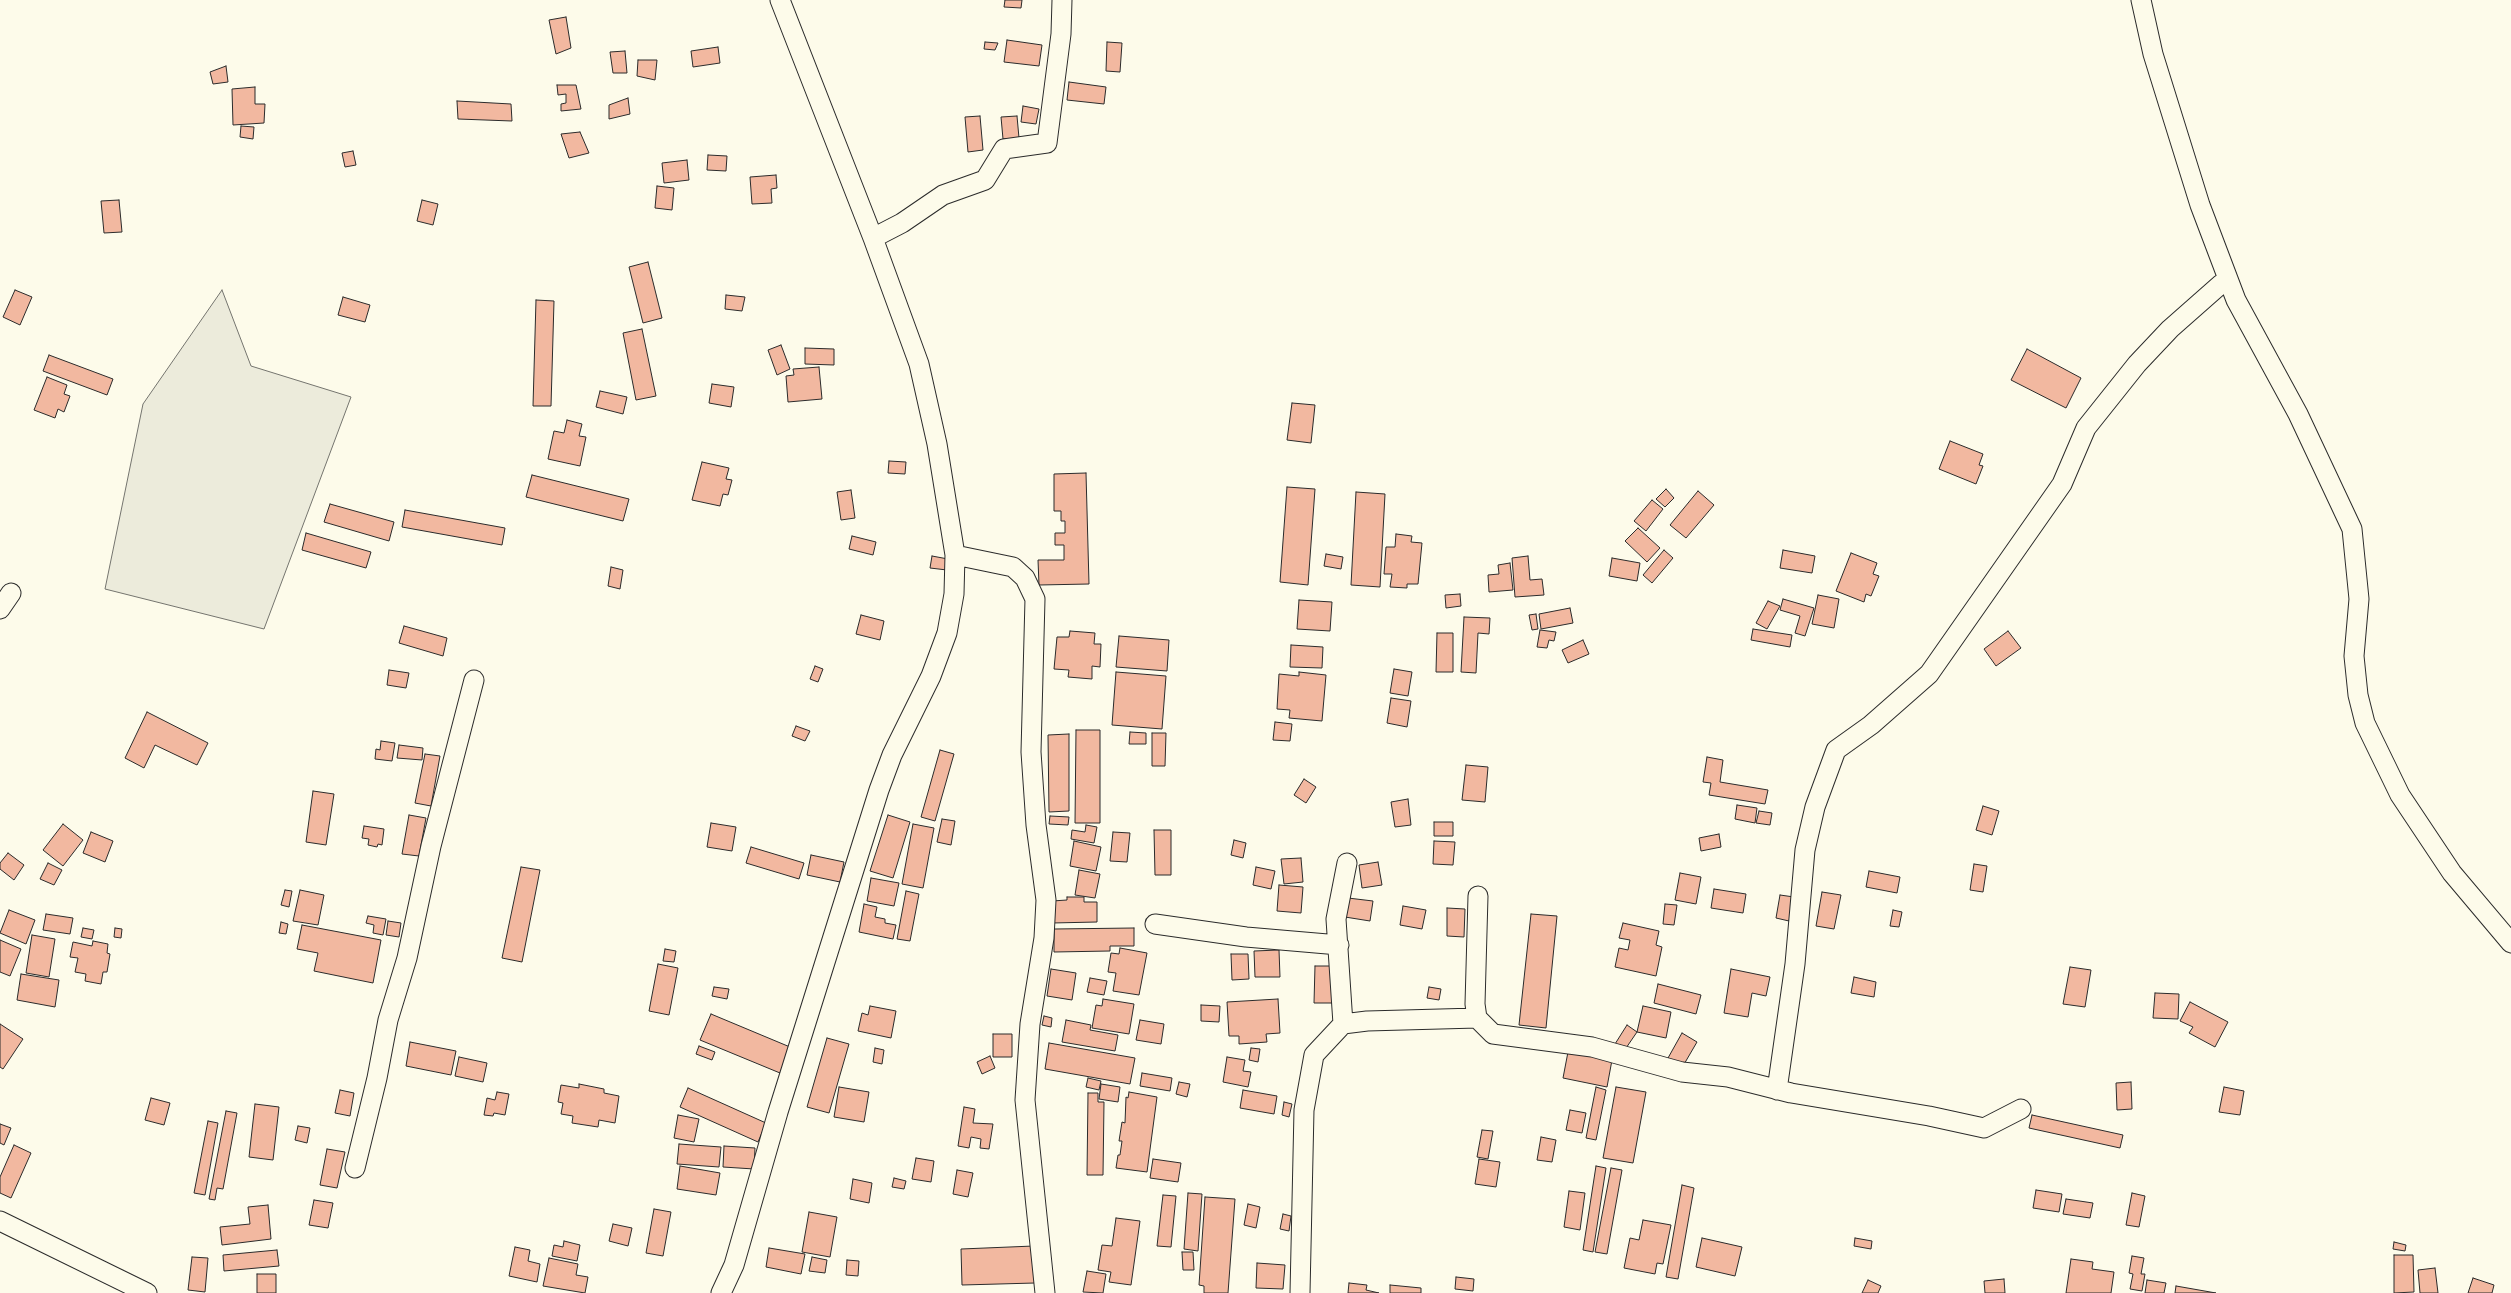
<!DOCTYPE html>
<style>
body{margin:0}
canvas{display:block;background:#fdfbea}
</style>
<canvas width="2511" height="1293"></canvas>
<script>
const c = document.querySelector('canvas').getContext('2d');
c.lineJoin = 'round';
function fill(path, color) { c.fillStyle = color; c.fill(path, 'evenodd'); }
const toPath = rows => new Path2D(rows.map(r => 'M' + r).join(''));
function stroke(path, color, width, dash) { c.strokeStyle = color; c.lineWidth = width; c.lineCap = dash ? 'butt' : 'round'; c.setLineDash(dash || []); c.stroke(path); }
const green = toPath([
 [222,290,251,366,351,397,264,629,105,589,143,404,222,290]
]);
const building = toPath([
 [1005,0,1022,0,1021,8,1004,7,1005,0],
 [566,17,571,48,556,54,549,20,566,17],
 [1007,40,1042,45,1039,66,1004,62,1007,40],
 [985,42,998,43,995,50,984,49,985,42],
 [1107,42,1122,43,1120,72,1106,71,1107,42],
 [718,47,720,63,693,67,691,51,718,47],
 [625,51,627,73,613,73,610,52,625,51],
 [638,60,657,60,655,80,637,76,638,60],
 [226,66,228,82,213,84,210,72,226,66],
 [1069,82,1106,87,1104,104,1067,100,1069,82],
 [557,85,576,85,581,109,561,111,561,104,566,103,566,94,558,95,557,85],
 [255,87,255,104,265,104,264,123,233,125,232,89,255,87],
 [628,98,630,114,609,119,609,105,628,98],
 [457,101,511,104,512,121,458,119,457,101],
 [1023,106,1039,109,1036,124,1021,122,1023,106],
 [980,116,983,150,968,152,965,117,980,116],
 [1017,116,1019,138,1003,139,1001,117,1017,116],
 [241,126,254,127,253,139,240,137,241,126],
 [580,132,589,153,569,158,561,134,580,132],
 [353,151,356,165,345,167,342,153,353,151],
 [708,155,727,156,726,171,707,170,708,155],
 [687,160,689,180,664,183,662,163,687,160],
 [776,175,777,188,771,189,772,203,752,204,750,177,776,175],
 [657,186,674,188,672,210,655,208,657,186],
 [119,200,122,232,104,233,101,201,119,200],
 [422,200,438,204,433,225,417,221,422,200],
 [648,262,662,318,643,323,629,267,648,262],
 [15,290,32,297,20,325,3,317,15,290],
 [726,295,745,297,742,311,725,309,726,295],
 [343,297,370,305,365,322,338,315,343,297],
 [536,300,554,301,551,406,533,406,536,300],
 [642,329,656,396,636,400,623,333,642,329],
 [781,345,790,369,777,375,768,350,781,345],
 [805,348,834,349,834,365,805,364,805,348],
 [2027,349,2081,378,2066,408,2011,380,2027,349],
 [49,355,113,379,107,395,43,371,49,355],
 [819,367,822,399,788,402,786,376,794,375,793,369,819,367],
 [47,377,67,385,64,394,70,396,64,412,58,409,55,418,34,410,47,377],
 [712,384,734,387,731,407,709,403,712,384],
 [600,391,627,397,623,414,596,407,600,391],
 [1292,403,1315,405,1311,443,1287,440,1292,403],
 [567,420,582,424,579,436,586,437,580,466,548,459,554,431,564,433,567,420],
 [1950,441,1983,454,1979,465,1983,466,1976,484,1939,469,1950,441],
 [889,461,906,462,905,474,888,473,889,461],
 [702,462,729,468,726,479,732,480,728,495,723,494,720,506,692,500,702,462],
 [1086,473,1089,584,1039,585,1038,560,1064,560,1064,545,1055,545,1055,533,1065,533,1065,521,1061,521,1061,511,1054,511,1054,474,1086,473],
 [532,475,629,499,623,521,526,497,532,475],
 [1287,487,1315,489,1308,585,1280,582,1287,487],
 [1666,489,1674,498,1665,507,1656,499,1666,489],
 [851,490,855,518,841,520,837,492,851,490],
 [1698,491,1714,505,1686,538,1670,525,1698,491],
 [1356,492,1385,494,1380,587,1351,585,1356,492],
 [1652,500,1663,509,1646,531,1634,521,1652,500],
 [330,504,394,522,389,541,324,522,330,504],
 [405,510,505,528,502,545,402,527,405,510],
 [1638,528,1660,548,1647,562,1625,541,1638,528],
 [306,533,371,552,366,568,302,550,306,533],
 [1396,534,1412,536,1411,542,1422,543,1418,584,1407,584,1407,588,1390,587,1392,574,1384,574,1386,547,1395,547,1396,534],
 [852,536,876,542,873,555,849,549,852,536],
 [1664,550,1673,558,1652,583,1643,575,1664,550],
 [1783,550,1815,556,1812,573,1780,568,1783,550],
 [1851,553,1877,563,1873,574,1879,576,1871,596,1866,594,1864,602,1836,591,1851,553],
 [1326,554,1343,557,1341,569,1324,566,1326,554],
 [932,556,948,559,947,570,930,568,932,556],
 [1528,556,1530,580,1542,579,1544,595,1515,597,1512,558,1528,556],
 [1612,558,1640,563,1637,581,1609,576,1612,558],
 [1510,563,1513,590,1489,592,1488,575,1499,574,1498,565,1510,563],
 [611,567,623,570,620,589,608,586,611,567],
 [1460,594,1461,606,1446,608,1445,595,1460,594],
 [1818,595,1839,599,1834,628,1812,624,1818,595],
 [1783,599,1814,608,1805,636,1795,633,1800,616,1780,610,1783,599],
 [1299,600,1332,602,1330,631,1297,629,1299,600],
 [1768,601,1780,606,1767,629,1756,623,1768,601],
 [1570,608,1573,623,1541,629,1539,614,1570,608],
 [1536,614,1538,629,1532,630,1529,615,1536,614],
 [861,615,884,621,880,640,856,634,861,615],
 [1464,617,1490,618,1489,634,1478,633,1476,673,1461,672,1464,617],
 [404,626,447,638,443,656,399,643,404,626],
 [1753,629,1792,635,1790,647,1751,640,1753,629],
 [1540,630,1556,632,1554,641,1549,640,1547,648,1537,647,1540,630],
 [1070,631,1095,633,1094,644,1101,644,1100,667,1092,666,1092,679,1068,677,1069,670,1054,669,1057,637,1069,637,1070,631],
 [2008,631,2021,648,1996,666,1984,649,2008,631],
 [1437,633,1453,633,1453,672,1436,672,1437,633],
 [1119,636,1169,640,1167,671,1116,667,1119,636],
 [1583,640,1589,654,1568,663,1562,650,1583,640],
 [1291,645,1323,647,1322,668,1290,667,1291,645],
 [815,666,823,669,818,682,810,679,815,666],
 [1394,669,1412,672,1408,696,1390,693,1394,669],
 [389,670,409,673,406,688,387,685,389,670],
 [1116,672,1166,676,1162,729,1112,725,1116,672],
 [1299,672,1326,675,1322,721,1289,718,1290,710,1277,709,1279,674,1299,676,1299,672],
 [1391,698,1411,701,1407,727,1387,723,1391,698],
 [147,712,208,743,197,765,155,745,144,768,125,758,147,712],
 [1275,722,1292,724,1290,741,1273,740,1275,722],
 [796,726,810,731,805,741,792,736,796,726],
 [1076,730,1100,730,1100,823,1075,823,1076,730],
 [1130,732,1146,733,1146,744,1129,744,1130,732],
 [1152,733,1166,733,1165,766,1152,766,1152,733],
 [1069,734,1069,811,1049,812,1048,735,1069,734],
 [381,741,395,743,392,761,375,759,376,749,380,750,381,741],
 [399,745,423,748,422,760,397,758,399,745],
 [940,750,954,754,935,821,921,817,940,750],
 [425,754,440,756,431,806,415,803,425,754],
 [1707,757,1723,760,1720,782,1768,790,1765,804,1709,795,1711,783,1703,782,1707,757],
 [1466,765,1488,767,1485,802,1462,800,1466,765],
 [1304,779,1316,787,1306,803,1294,795,1304,779],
 [313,791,334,794,326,845,306,842,313,791],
 [1408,799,1411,825,1395,827,1391,802,1408,799],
 [1737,805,1757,808,1755,823,1735,819,1737,805],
 [1983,806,1999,811,1992,835,1976,830,1983,806],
 [1759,811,1772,813,1770,825,1756,823,1759,811],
 [409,815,426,818,419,856,402,854,409,815],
 [888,815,910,822,893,878,870,871,888,815],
 [1050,816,1069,817,1068,825,1049,824,1050,816],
 [942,819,955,821,951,845,937,842,942,819],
 [1434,822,1453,822,1453,836,1434,836,1434,822],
 [711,823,736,827,732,851,707,847,711,823],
 [63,824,83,840,63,866,43,850,63,824],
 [913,824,934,828,923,888,902,884,913,824],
 [1086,825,1097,827,1094,843,1071,839,1072,830,1085,832,1086,825],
 [364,826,384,829,382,845,378,844,377,847,368,845,369,839,362,838,364,826],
 [1154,830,1171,830,1171,875,1155,875,1154,830],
 [91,832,113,841,105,862,83,853,91,832],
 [1113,832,1130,833,1127,862,1110,861,1113,832],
 [1719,834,1721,847,1701,851,1699,838,1719,834],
 [1234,840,1246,843,1243,858,1231,855,1234,840],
 [1074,841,1101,847,1096,871,1070,866,1074,841],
 [1434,841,1455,842,1453,865,1433,864,1434,841],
 [751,847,804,863,799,879,746,863,751,847],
 [8,853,24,865,14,880,0,869,0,863,8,853],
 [811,855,844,862,840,882,807,875,811,855],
 [1301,858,1303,882,1284,884,1281,859,1301,858],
 [1378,862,1382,885,1362,888,1359,865,1378,862],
 [48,863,62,870,54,885,40,879,48,863],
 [1974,864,1987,866,1983,892,1970,890,1974,864],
 [521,867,540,870,522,962,502,958,521,867],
 [1256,867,1275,871,1271,889,1253,885,1256,867],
 [1079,870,1100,874,1095,898,1075,895,1079,870],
 [1869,871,1900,877,1897,893,1866,887,1869,871],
 [1680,873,1701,877,1696,904,1675,900,1680,873],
 [871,878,899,883,894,906,867,901,871,878],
 [1279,885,1303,887,1301,913,1277,911,1279,885],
 [1714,889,1746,894,1743,913,1711,908,1714,889],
 [285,890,292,891,289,907,281,905,285,890],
 [300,890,324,895,318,925,293,921,300,890],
 [906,891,919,894,910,941,897,939,906,891],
 [1822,892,1841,895,1834,929,1816,926,1822,892],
 [1780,895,1794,897,1789,921,1776,918,1780,895],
 [1067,897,1084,897,1084,902,1097,902,1097,922,1052,923,1052,901,1067,900,1067,897],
 [1348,898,1373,901,1370,921,1345,917,1348,898],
 [864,904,877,907,875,917,885,919,885,923,896,925,893,939,859,932,864,904],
 [1665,904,1677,905,1674,925,1663,924,1665,904],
 [1403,906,1426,910,1422,929,1400,925,1403,906],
 [1447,908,1465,909,1464,937,1447,936,1447,908],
 [9,910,35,920,26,944,0,933,9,910],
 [1893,910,1902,912,1899,927,1890,926,1893,910],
 [46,914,73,918,70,934,43,930,46,914],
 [1531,914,1557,916,1546,1028,1519,1025,1531,914],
 [368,916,386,919,383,935,373,933,374,925,366,923,368,916],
 [388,921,401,923,399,937,386,935,388,921],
 [281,922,288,924,286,934,279,933,281,922],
 [1623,923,1659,931,1656,945,1662,947,1656,976,1615,967,1619,948,1628,950,1630,940,1619,938,1623,923],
 [302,925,381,940,373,983,314,971,318,953,297,949,302,925],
 [83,928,94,930,92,939,81,937,83,928],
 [115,928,122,929,121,938,114,937,115,928],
 [1134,928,1134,946,1110,946,1110,951,1054,952,1054,929,1134,928],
 [32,935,55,939,49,977,26,973,32,935],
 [0,940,21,949,10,976,0,972,0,940],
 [93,941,108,944,107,953,110,954,107,972,103,972,101,984,85,981,86,974,75,972,78,958,70,957,73,942,92,946,93,941],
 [1120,948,1147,953,1139,995,1113,991,1116,973,1108,972,1111,953,1119,954,1120,948],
 [665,949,676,951,674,962,663,961,665,949],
 [1279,950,1280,977,1255,977,1254,951,1279,950],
 [1231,954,1248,954,1249,979,1232,980,1231,954],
 [658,964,678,968,669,1015,649,1011,658,964],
 [1315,966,1334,966,1334,1003,1314,1003,1315,966],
 [2070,967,2091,970,2085,1007,2063,1004,2070,967],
 [1051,969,1076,973,1072,1000,1047,996,1051,969],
 [1731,969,1770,977,1766,996,1752,993,1748,1017,1724,1013,1731,969],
 [21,974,59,980,55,1007,17,1000,21,974],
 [1854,977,1876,982,1874,997,1851,993,1854,977],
 [1090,978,1107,981,1104,995,1087,992,1090,978],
 [1658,984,1701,995,1696,1014,1654,1003,1658,984],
 [714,987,729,989,727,999,712,996,714,987],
 [1429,987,1441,989,1439,1000,1427,998,1429,987],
 [2155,993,2179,994,2178,1019,2153,1018,2155,993],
 [1103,999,1134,1004,1129,1034,1092,1028,1096,1005,1102,1006,1103,999],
 [1278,999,1280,1033,1266,1034,1267,1042,1239,1044,1239,1036,1229,1036,1227,1002,1278,999],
 [2190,1002,2228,1022,2215,1047,2189,1033,2193,1027,2180,1021,2190,1002],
 [1201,1005,1220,1006,1219,1022,1201,1021,1201,1005],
 [870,1006,896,1011,891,1038,858,1031,862,1013,868,1015,870,1006],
 [1643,1006,1671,1012,1666,1038,1637,1032,1643,1006],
 [711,1014,790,1047,780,1073,700,1040,711,1014],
 [1044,1016,1052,1018,1051,1027,1042,1025,1044,1016],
 [1066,1020,1091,1025,1090,1030,1118,1035,1115,1051,1062,1042,1066,1020],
 [1140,1020,1164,1024,1161,1044,1136,1040,1140,1020],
 [0,1024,23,1039,3,1069,0,1067,0,1024],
 [1627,1025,1637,1032,1624,1051,1615,1044,1627,1025],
 [1682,1033,1697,1042,1683,1066,1668,1058,1682,1033],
 [993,1034,1012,1034,1012,1057,993,1057,993,1034],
 [827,1038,849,1044,829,1113,807,1107,827,1038],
 [410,1042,456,1051,451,1075,406,1066,410,1042],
 [1049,1043,1135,1058,1130,1084,1045,1069,1049,1043],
 [699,1046,715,1052,712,1060,696,1054,699,1046],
 [875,1048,884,1050,882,1064,873,1062,875,1048],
 [1251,1048,1260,1049,1258,1062,1249,1060,1251,1048],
 [1568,1052,1612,1060,1607,1087,1563,1078,1568,1052],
 [990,1056,995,1068,982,1074,977,1062,990,1056],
 [459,1057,487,1063,483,1082,455,1076,459,1057],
 [1227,1057,1245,1060,1243,1071,1251,1072,1248,1087,1223,1082,1227,1057],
 [1142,1073,1172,1078,1170,1091,1140,1086,1142,1073],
 [1088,1078,1101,1081,1099,1090,1086,1087,1088,1078],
 [1179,1082,1190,1084,1187,1097,1176,1094,1179,1082],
 [2131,1082,2132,1109,2117,1110,2116,1083,2131,1082],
 [579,1084,604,1089,604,1093,619,1096,615,1123,599,1120,598,1127,572,1123,573,1116,561,1114,563,1103,558,1102,561,1085,579,1088,579,1084],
 [1101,1084,1120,1087,1118,1102,1099,1099,1101,1084],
 [839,1087,869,1092,864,1122,834,1117,839,1087],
 [1596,1087,1606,1090,1596,1140,1586,1138,1596,1087],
 [1616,1087,1646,1092,1633,1163,1603,1158,1616,1087],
 [2224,1087,2244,1091,2240,1115,2219,1112,2224,1087],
 [688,1088,766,1123,758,1142,680,1107,688,1088],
 [340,1090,354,1093,350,1116,335,1113,340,1090],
 [1243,1090,1277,1096,1274,1114,1240,1108,1243,1090],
 [497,1092,509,1094,505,1115,494,1113,493,1116,484,1115,487,1098,495,1100,497,1092],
 [1129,1092,1157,1097,1147,1172,1116,1168,1118,1155,1120,1155,1122,1141,1119,1141,1122,1122,1125,1123,1126,1097,1128,1098,1129,1092],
 [1088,1093,1098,1093,1098,1102,1104,1102,1103,1175,1087,1175,1088,1093],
 [151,1098,170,1103,164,1125,145,1120,151,1098],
 [1284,1102,1292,1104,1289,1117,1282,1115,1284,1102],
 [255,1104,279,1107,273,1160,249,1157,255,1104],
 [964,1107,975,1109,973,1123,993,1124,989,1149,980,1148,981,1139,971,1137,969,1148,958,1146,964,1107],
 [1570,1110,1586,1113,1582,1133,1566,1130,1570,1110],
 [226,1111,237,1113,223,1189,217,1188,215,1200,209,1199,226,1111],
 [678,1115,699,1119,694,1142,674,1138,678,1115],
 [2032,1115,2123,1135,2120,1148,2029,1128,2032,1115],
 [208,1121,218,1123,205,1195,194,1193,208,1121],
 [0,1124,11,1128,4,1145,0,1143,0,1124],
 [298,1126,310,1128,307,1143,295,1140,298,1126],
 [1482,1130,1493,1131,1488,1159,1477,1157,1482,1130],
 [1541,1137,1556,1140,1552,1162,1537,1160,1541,1137],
 [679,1144,721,1147,719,1167,677,1164,679,1144],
 [14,1145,31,1153,11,1198,0,1193,0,1177,14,1145],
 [724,1146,755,1148,754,1169,723,1167,724,1146],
 [327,1149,345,1152,337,1188,320,1185,327,1149],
 [916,1158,934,1161,931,1182,912,1179,916,1158],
 [1153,1159,1181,1163,1178,1182,1150,1178,1153,1159],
 [1479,1159,1500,1162,1496,1187,1475,1184,1479,1159],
 [680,1166,720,1173,716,1195,677,1189,680,1166],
 [1596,1166,1606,1168,1593,1252,1583,1250,1596,1166],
 [1611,1168,1622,1170,1607,1254,1595,1252,1611,1168],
 [957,1170,973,1173,968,1197,953,1194,957,1170],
 [894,1178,906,1181,904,1189,892,1187,894,1178],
 [853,1179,872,1183,869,1203,850,1199,853,1179],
 [1682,1185,1694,1188,1678,1279,1666,1277,1682,1185],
 [2036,1190,2062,1194,2059,1212,2033,1208,2036,1190],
 [1569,1191,1585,1193,1580,1230,1564,1227,1569,1191],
 [1188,1193,1202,1194,1198,1251,1184,1249,1188,1193],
 [2132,1193,2145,1196,2139,1227,2126,1225,2132,1193],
 [1163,1195,1176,1196,1171,1247,1157,1246,1163,1195],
 [1205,1197,1235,1199,1228,1293,1204,1293,1204,1286,1199,1285,1205,1197],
 [2066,1199,2093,1203,2090,1218,2063,1214,2066,1199],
 [314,1200,333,1203,328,1228,309,1225,314,1200],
 [1248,1204,1260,1207,1256,1228,1244,1225,1248,1204],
 [268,1205,271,1239,222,1245,220,1227,250,1224,248,1207,268,1205],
 [654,1209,671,1212,663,1256,646,1253,654,1209],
 [809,1212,837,1217,830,1257,802,1252,809,1212],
 [1283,1214,1291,1216,1289,1231,1280,1229,1283,1214],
 [1116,1218,1140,1221,1131,1285,1109,1282,1111,1272,1098,1270,1102,1245,1112,1246,1116,1218],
 [1643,1220,1671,1225,1663,1264,1657,1263,1655,1274,1624,1268,1630,1238,1639,1240,1643,1220],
 [613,1224,632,1228,628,1246,609,1241,613,1224],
 [1702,1238,1742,1247,1735,1276,1696,1267,1702,1238],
 [1855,1238,1872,1241,1871,1249,1854,1246,1855,1238],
 [564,1241,580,1245,577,1261,552,1256,554,1245,563,1247,564,1241],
 [2394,1242,2406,1245,2405,1251,2393,1249,2394,1242],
 [1034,1246,1035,1283,962,1285,961,1249,1034,1246],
 [515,1247,530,1250,528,1261,540,1264,537,1282,509,1276,515,1247],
 [769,1248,805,1254,801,1274,766,1267,769,1248],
 [277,1250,279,1266,224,1271,223,1255,277,1250],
 [1182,1252,1193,1252,1194,1270,1183,1270,1182,1252],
 [2394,1255,2413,1255,2414,1292,2394,1293,2394,1255],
 [2132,1256,2144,1258,2141,1274,2145,1274,2142,1291,2130,1289,2133,1274,2129,1273,2132,1256],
 [192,1257,208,1258,205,1292,188,1290,192,1257],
 [812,1257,827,1260,825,1273,809,1271,812,1257],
 [549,1258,578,1264,576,1275,588,1277,585,1293,543,1286,549,1258],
 [2071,1259,2093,1262,2092,1269,2114,1272,2111,1293,2066,1293,2071,1259],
 [847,1260,859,1261,858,1276,846,1275,847,1260],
 [1257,1263,1285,1265,1283,1289,1256,1288,1257,1263],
 [2435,1268,2438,1293,2420,1293,2418,1270,2435,1268],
 [1087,1271,1106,1274,1103,1293,1083,1292,1087,1271],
 [257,1274,276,1274,276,1293,257,1293,257,1274],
 [1456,1277,1474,1279,1473,1291,1455,1289,1456,1277],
 [2473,1278,2494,1285,2492,1293,2468,1293,2473,1278],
 [2004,1279,2005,1293,1985,1293,1984,1281,2004,1279],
 [1868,1280,1881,1286,1878,1293,1862,1293,1868,1280],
 [2147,1280,2166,1283,2164,1293,2145,1293,2147,1280],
 [1349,1283,1367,1285,1366,1290,1379,1293,1348,1293,1349,1283],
 [1390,1285,1421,1288,1421,1293,1390,1293,1390,1285],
 [2176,1286,2216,1293,2175,1293,2176,1286]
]);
const minor = toPath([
 [2141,0,2153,54,2200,205,2236,300,2298,414,2352,529,2359,599,2354,656,2358,695,2365,723,2400,795,2452,873,2511,943],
 [873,238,902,223,943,195,985,180,1004,149,1047,143,1061,34,1062,0],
 [955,555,1013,567,1025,578,1035,599,1031,752,1036,825,1046,900,1044,938,1030,1024,1025,1100,1045,1293],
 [0,609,11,593],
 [1478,896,1475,1004,1477,1018,1493,1034,1592,1047,1682,1072,1728,1077,1791,1093,1929,1116,1984,1128,2021,1109],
 [1155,924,1246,937,1339,945],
 [1343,1024,1336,919,1347,863],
 [1777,1090,1795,964,1805,850,1815,807,1836,750,1871,725,1929,674,2062,484,2086,428,2137,364,2170,329,2221,284],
 [355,1168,377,1078,388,1020,407,958,431,846,474,680],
 [0,1221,147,1293],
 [721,1293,734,1265,778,1112,879,790,892,755,931,676,947,633,954,594,955,555,937,444,919,364,873,238,780,0],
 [1300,1293,1304,1110,1314,1055,1343,1024,1367,1021,1477,1018]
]);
fill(green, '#ecebdb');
stroke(green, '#74746e', 1);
fill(building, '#f2b8a0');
stroke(building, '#2b2b2b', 1);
stroke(minor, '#2b2b2b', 21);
stroke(minor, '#fdfbea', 19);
</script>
